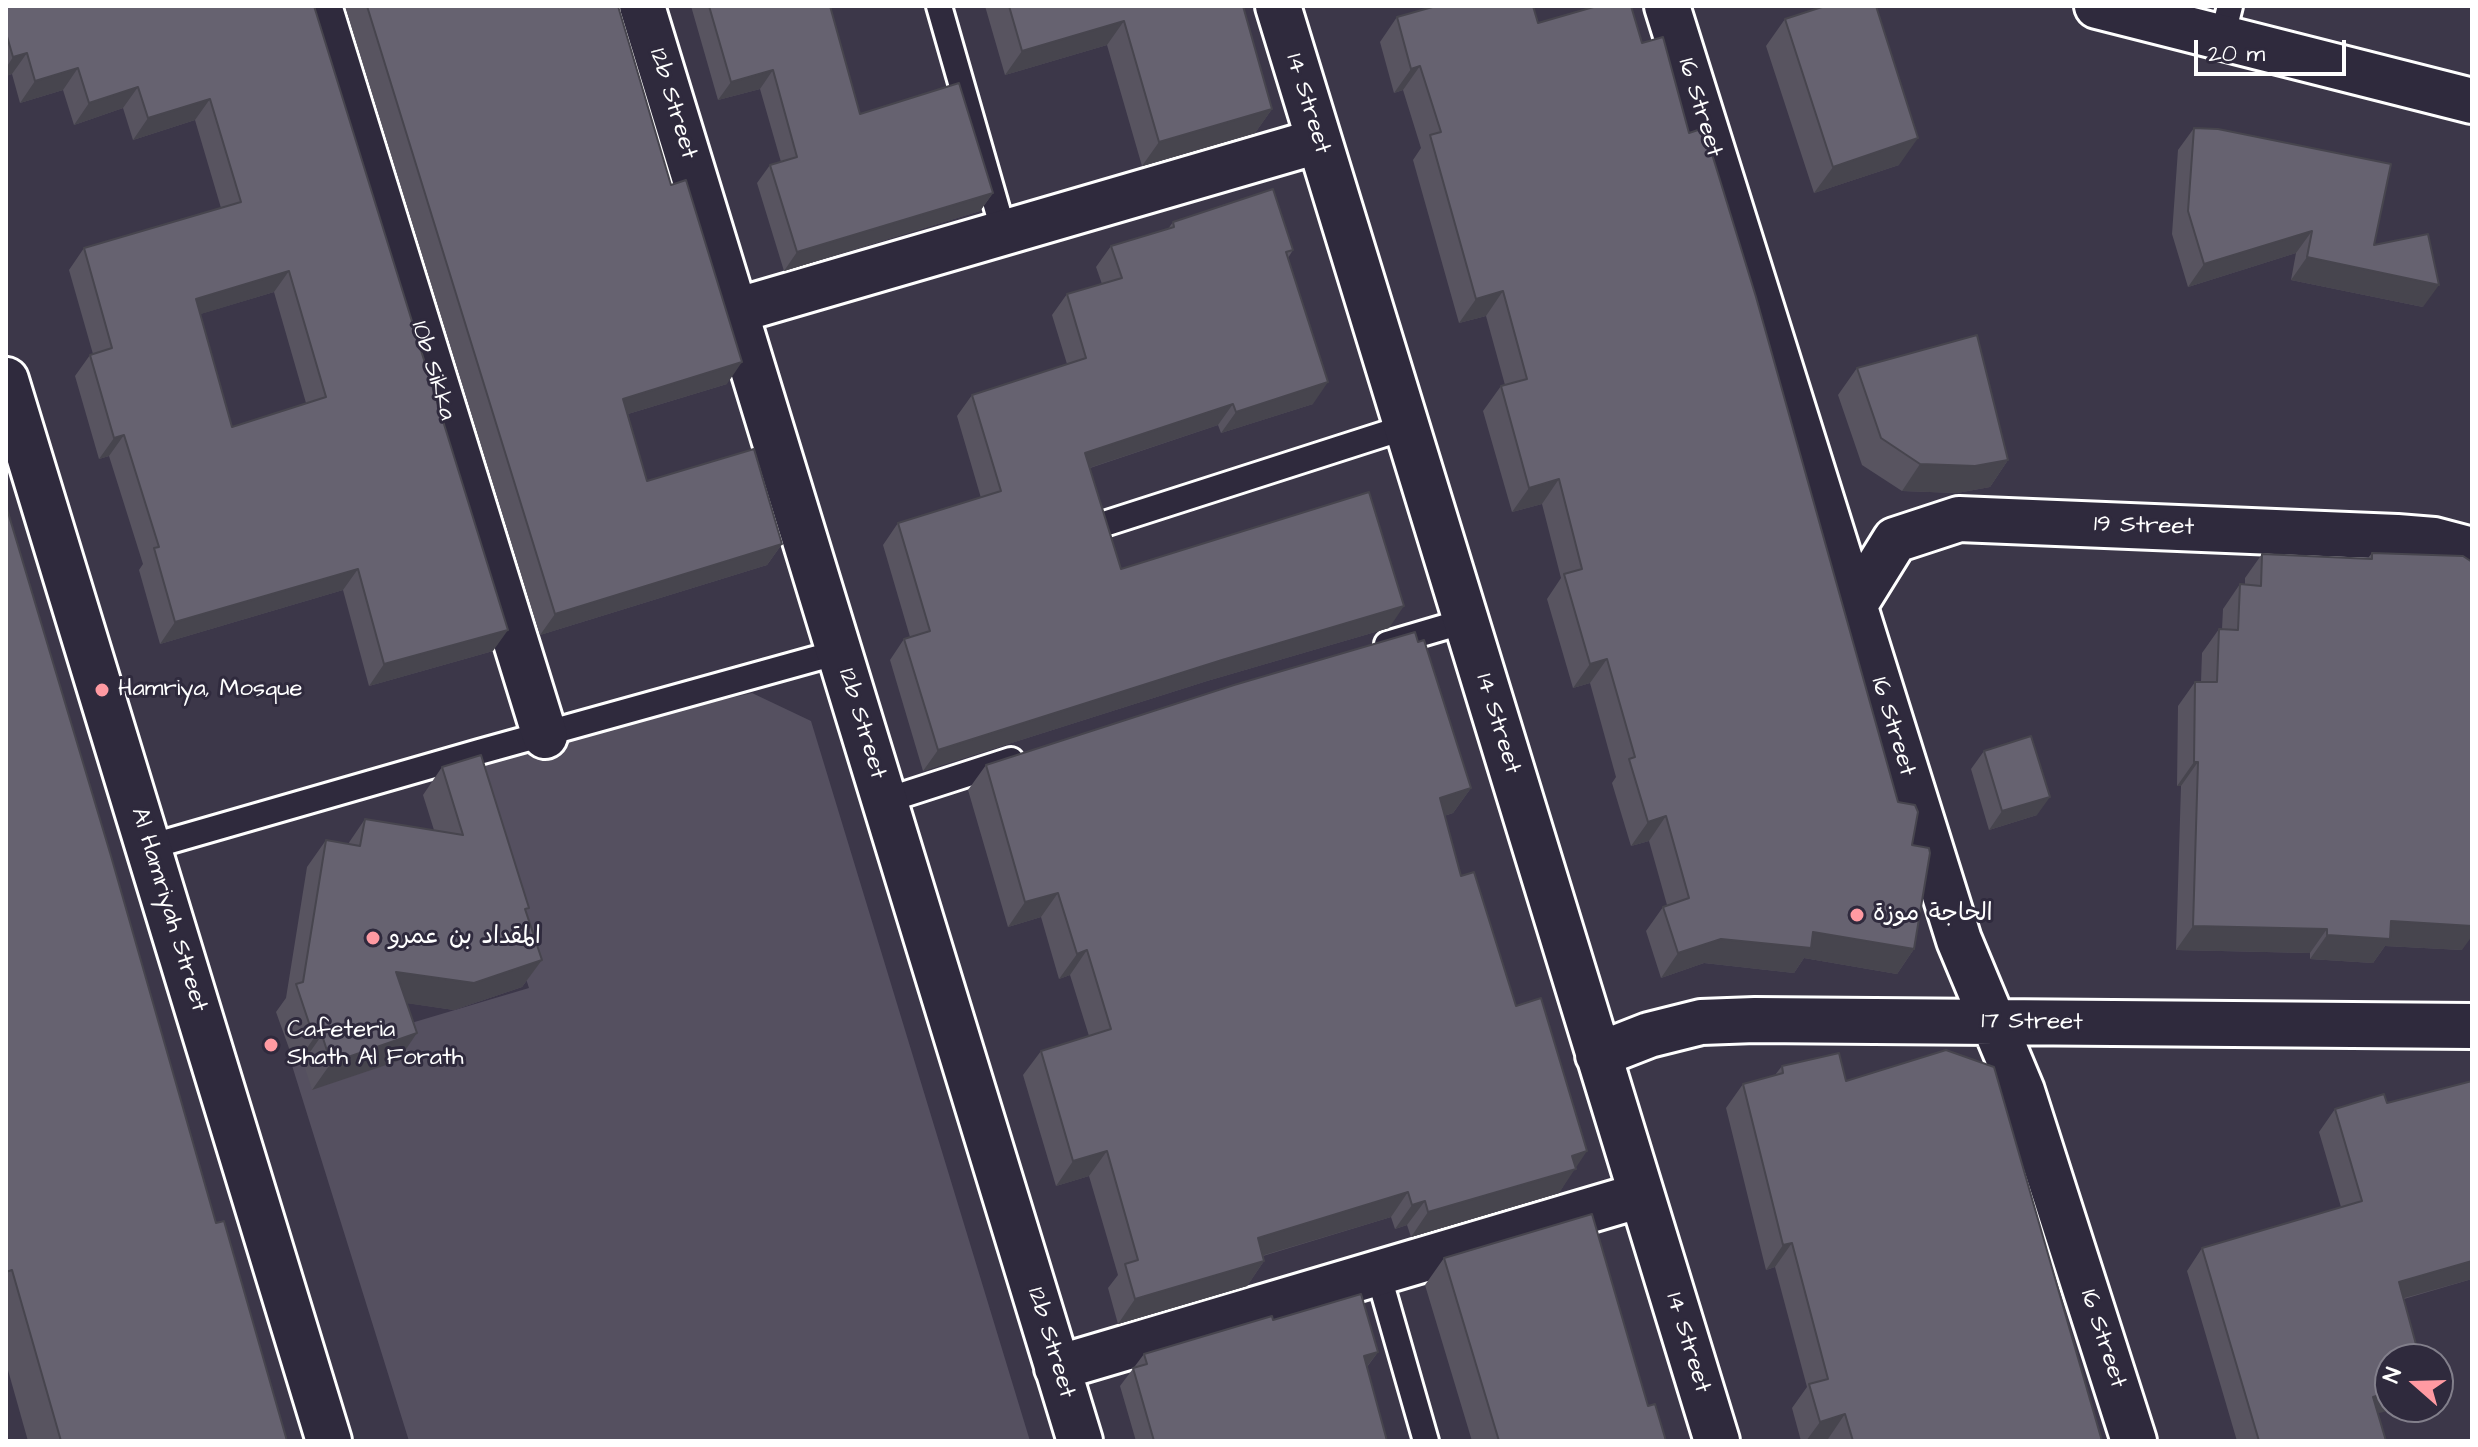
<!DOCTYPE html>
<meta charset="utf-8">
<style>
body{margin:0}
#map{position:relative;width:2478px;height:1447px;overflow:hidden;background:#3c3749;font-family:"Architects Daughter",sans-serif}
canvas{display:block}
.frame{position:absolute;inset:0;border:8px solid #fff;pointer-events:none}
.north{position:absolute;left:2374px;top:1343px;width:80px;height:80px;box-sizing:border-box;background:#2f2a3d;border:2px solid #827f8b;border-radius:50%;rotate:290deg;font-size:22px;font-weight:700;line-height:32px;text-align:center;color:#fff}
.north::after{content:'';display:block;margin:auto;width:28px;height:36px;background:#ff9aa2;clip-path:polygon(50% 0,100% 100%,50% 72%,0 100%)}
.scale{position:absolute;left:2194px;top:40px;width:152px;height:36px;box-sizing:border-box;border:4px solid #fff;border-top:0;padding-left:10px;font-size:24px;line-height:28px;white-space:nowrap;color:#fff;-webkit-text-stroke:6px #2f2a3d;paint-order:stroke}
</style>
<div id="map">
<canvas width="2478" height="1447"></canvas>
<div class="frame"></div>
<div class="north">N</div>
<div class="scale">20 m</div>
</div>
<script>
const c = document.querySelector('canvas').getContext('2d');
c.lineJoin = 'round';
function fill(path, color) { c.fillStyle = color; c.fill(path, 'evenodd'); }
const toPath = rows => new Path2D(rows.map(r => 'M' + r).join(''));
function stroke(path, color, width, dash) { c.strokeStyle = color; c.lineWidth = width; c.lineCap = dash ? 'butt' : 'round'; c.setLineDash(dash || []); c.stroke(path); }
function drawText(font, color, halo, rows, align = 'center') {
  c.font = font + ' "Architects Daughter","Playpen Sans Arabic",sans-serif'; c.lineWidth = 6; c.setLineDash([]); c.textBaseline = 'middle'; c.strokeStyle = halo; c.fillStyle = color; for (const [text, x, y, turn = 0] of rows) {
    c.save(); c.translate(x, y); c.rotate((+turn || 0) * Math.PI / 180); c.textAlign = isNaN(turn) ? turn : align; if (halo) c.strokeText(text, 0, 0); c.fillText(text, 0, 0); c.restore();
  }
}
const green = toPath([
 [752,693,811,721,1030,1441,409,1441,290,1059,529,988,456,762]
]);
const lane = toPath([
 [939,6,1004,233],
 [2222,38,2230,6],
 [1101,525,1406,427],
 [1387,644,1465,621],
 [884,801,1011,760],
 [149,847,479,752,839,652],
 [1378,1273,1426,1441]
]);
const street = toPath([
 [319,6,545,736],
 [642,6,1080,1441],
 [1278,6,1717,1441],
 [1667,6,1959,940,2022,1091,2134,1441],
 [2097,6,2472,101],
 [735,311,1318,141],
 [6,380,329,1441],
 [1854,606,1895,540,1959,519,2397,537,2434,540,2472,550],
 [1598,1055,1649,1035,1701,1022,1755,1020,2472,1026],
 [1057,1368,1641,1195]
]);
const wall = toPath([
 [6,6,314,6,493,651,369,686,343,590,160,644,139,570,143,564,109,456,99,459,75,376,90,355,93,354,69,270,84,248,221,208,195,120,133,140,123,108,74,125,63,90,20,103,12,74,6,76],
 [274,292,306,403,232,427,200,314],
 [345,6,618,6,727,384,628,414,647,481,782,544,767,565,540,635],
 [691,6,830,6,860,114,993,193,980,211,784,271,757,183,770,165,781,162,760,89,718,100],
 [985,6,1243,6,1272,109,1255,133,1142,166,1107,45,1005,75],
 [1397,17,1538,23,1642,43,1689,133,1912,845,1914,949,1897,974,1804,958,1794,973,1704,963,1661,978,1646,931,1663,907,1667,905,1649,841,1631,846,1612,783,1616,777,1590,683,1573,688,1547,599,1561,578,1542,504,1512,512,1483,411,1501,386,1505,385,1486,316,1459,323,1413,160,1421,148,1403,90,1394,93,1380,42],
 [1785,19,1899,165,1814,193,1766,46],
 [2194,128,2374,245,2423,307,2291,280,2296,253,2188,287,2172,234,2178,150],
 [1173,222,1293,250,1288,258,1313,404,1221,433,1218,425,1090,468,1121,569,1389,628,1207,681,923,771,890,660,904,639,910,637,883,545,898,523,981,498,957,416,972,395,1067,364,1052,315,1067,294,1102,284,1096,267,1111,246,1168,229],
 [1857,368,2008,460,1990,487,1957,493,1902,491,1862,465,1838,395],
 [6,509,216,1223,287,1441,28,1441,6,1363],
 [2372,553,2462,950,2385,946,2373,963,2310,959,2310,953,2176,950,2181,786,2177,786,2178,706,2195,682,2201,682,2202,653,2219,629,2222,629,2223,609,2240,584,2245,585,2245,578,2262,554,2368,558],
 [1984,751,2037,815,1989,830,1971,769],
 [986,765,1471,788,1453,813,1444,816,1461,876,1516,1006,1575,1167,1559,1193,1411,1237,1407,1225,1395,1229,1391,1217,1263,1256,1264,1261,1247,1286,1118,1324,1108,1288,1118,1275,1089,1176,1056,1186,1023,1075,1041,1051,1089,1036,1070,975,1059,979,1041,917,1008,927,968,790],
 [442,767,529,908,526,912,542,960,522,987,454,1010,407,1003,417,1033,398,1061,312,1090,303,1062,295,1065,276,1012,286,998,307,867,326,840,348,844,365,819,434,830,423,795],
 [1782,1066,1846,1081,2102,1441,1829,1441,1828,1439,1820,1441,1801,1441,1792,1408,1807,1387,1775,1267,1766,1270,1726,1108,1743,1084,1775,1075],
 [2472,1081,2472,1279,2404,1299,2378,1414,2386,1441,2237,1441,2187,1271,2202,1248,2341,1207,2319,1132,2335,1109,2387,1103],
 [1444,1258,1666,1441,1472,1441,1425,1285],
 [1273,1320,1378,1352,1367,1367,1387,1441,1136,1441,1120,1386,1144,1354]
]);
const shadedWall = toPath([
 [1124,21,1107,45,1005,75,1022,51],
 [27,53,12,74,6,76,6,68,13,57],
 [1420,66,1403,90,1394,93,1411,69],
 [78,68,63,90,20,103,35,81],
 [773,70,760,89,718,100,731,82],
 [138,87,123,108,74,125,89,103],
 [210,99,195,120,133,140,148,118],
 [1272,109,1255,133,1142,166,1159,142],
 [1918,138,1899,165,1814,193,1833,167],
 [993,193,980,211,784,271,797,252],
 [2312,231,2296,253,2188,287,2204,264],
 [2307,257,2439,285,2423,307,2291,280],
 [289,271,274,292,181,320,196,299],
 [1503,291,1486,316,1459,323,1476,299],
 [742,362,727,384,608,420,623,399],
 [1328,382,1313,404,1221,433,1236,412],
 [1233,404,1218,425,1071,474,1085,453],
 [124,435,109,456,99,459,114,438],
 [2008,460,1990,487,1957,493,1902,491,1920,464],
 [1559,479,1542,504,1512,512,1529,488],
 [782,544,767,565,540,635,555,614],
 [358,569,343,590,160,644,175,622],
 [1404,606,1389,628,1207,681,923,771,938,750,1222,660],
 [508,630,493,651,369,686,384,664],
 [1607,659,1590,683,1573,688,1590,664],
 [2194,762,2198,762,2181,786,2177,786],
 [1471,788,1453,813,1422,823,1440,798],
 [2050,797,2037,815,1989,830,2002,811],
 [1666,816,1649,841,1631,846,1648,822],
 [1058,893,1041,917,1008,927,1025,902],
 [2391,921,2472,926,2472,936,2462,950,2385,946,2373,963,2310,959,2327,935],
 [2193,926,2327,929,2310,953,2176,950],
 [1813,932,1914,949,1897,974,1804,958,1794,973,1704,963,1661,978,1678,953,1721,939],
 [1087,950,1070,975,1059,979,1077,954],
 [542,960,522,987,454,1010,377,999,396,972],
 [417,1033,398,1061,312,1090,331,1063],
 [322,1035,303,1062,295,1065,314,1038],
 [1107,1151,1089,1176,1056,1186,1073,1161],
 [1587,1151,1559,1193,1411,1237,1428,1212,1572,1156],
 [1408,1192,1391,1217,1241,1262,1258,1238],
 [1425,1201,1407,1225,1395,1229,1412,1205],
 [1792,1243,1775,1267,1766,1270,1783,1245],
 [1264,1261,1247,1286,1118,1324,1135,1299],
 [2472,1261,2472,1279,2383,1304,2399,1282],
 [1378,1352,1365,1369,1364,1356],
 [2390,1392,2390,1407,2402,1407,2357,1419,2373,1397],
 [1845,1414,1828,1439,1820,1441,1806,1441,1820,1422]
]);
const building = toPath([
 [6,6,314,6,508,630,384,664,358,569,175,622,154,548,159,547,124,435,114,438,90,355,112,348,84,248,241,202,210,99,148,118,138,87,89,103,78,68,35,81,27,53,13,57,6,33,6,6],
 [289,271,326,397,232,427,196,299,289,271],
 [367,6,618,6,671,185,686,180,742,362,623,399,647,481,754,449,782,544,555,614,367,6],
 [709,6,830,6,860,114,959,83,993,193,797,252,770,165,797,157,773,70,731,82,709,6],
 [1009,6,1243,6,1272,109,1159,142,1124,21,1022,51,1009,6],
 [1436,6,1533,6,1538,23,1597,6,1631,6,1642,43,1663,37,1689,133,1704,128,1756,297,1898,802,1915,805,1918,812,1912,845,1929,848,1930,853,1914,949,1813,932,1811,948,1721,939,1678,953,1663,907,1689,898,1666,816,1648,822,1629,759,1635,757,1607,659,1590,664,1564,574,1582,569,1559,479,1529,488,1501,386,1527,379,1503,291,1476,299,1430,135,1441,132,1420,66,1411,69,1397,17,1436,6],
 [1825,6,1876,6,1918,138,1833,167,1785,19,1825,6],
 [2194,128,2218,129,2391,164,2374,245,2428,234,2439,285,2307,257,2312,231,2204,264,2188,211,2194,128],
 [1273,189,1293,250,1286,252,1328,382,1236,412,1233,404,1085,453,1121,569,1369,492,1404,606,1222,660,938,750,904,639,930,631,898,523,1001,491,972,395,1086,358,1067,294,1122,278,1111,246,1174,227,1173,222,1273,189],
 [1977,335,2008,460,1975,466,1920,464,1881,438,1857,368,1977,335],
 [6,509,7,509,111,856,216,1223,224,1221,287,1441,61,1441,12,1270,6,1272,6,509],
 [2372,553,2463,556,2472,562,2472,926,2391,921,2390,939,2327,935,2327,929,2193,926,2198,762,2194,762,2195,682,2217,682,2219,629,2238,630,2240,584,2261,586,2262,554,2372,559,2372,553],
 [1415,632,1418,642,1424,640,1471,788,1440,798,1461,876,1474,872,1516,1006,1541,998,1587,1151,1572,1156,1576,1169,1428,1212,1425,1201,1412,1205,1408,1192,1258,1238,1264,1261,1135,1299,1125,1264,1138,1260,1107,1151,1073,1161,1041,1051,1111,1029,1087,950,1077,954,1058,893,1025,902,986,765,1234,685,1415,632],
 [2031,736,2050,797,2002,811,1984,751,2031,736],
 [481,755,529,908,525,909,542,960,474,983,396,972,417,1033,331,1063,322,1035,314,1038,296,984,303,982,326,840,360,846,365,819,463,835,442,767,481,755],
 [1946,1050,1994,1067,2102,1441,1853,1441,1845,1414,1820,1422,1809,1384,1828,1379,1792,1243,1783,1245,1743,1084,1783,1073,1782,1066,1839,1053,1846,1081,1946,1050],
 [2472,1081,2472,1261,2399,1282,2420,1359,2390,1359,2390,1392,2373,1397,2386,1441,2259,1441,2202,1248,2362,1201,2335,1109,2384,1094,2387,1103,2472,1081],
 [1592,1214,1648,1406,1655,1404,1666,1441,1499,1441,1444,1258,1592,1214],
 [1361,1294,1378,1352,1364,1356,1387,1441,1154,1441,1133,1368,1147,1364,1144,1354,1272,1316,1273,1320,1361,1294]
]);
const markers = [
 [102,690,8,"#ff9aa2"],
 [1857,915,8,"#ff9aa2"],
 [373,938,8,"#ff9aa2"],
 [271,1045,8,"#ff9aa2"]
];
const streetNames = [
 ["12b Street",672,104,73],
 ["14 Street",1307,104,73],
 ["16 Street",1699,108,73],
 ["10b Sikka",432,371,73],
 ["19 Street",2144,527,2],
 ["12b Street",861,724,73],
 ["14 Street",1497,724,73],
 ["16 Street",1892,727,73],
 ["Al Hamriyah Street",168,910,73],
 ["17 Street",2032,1023,1],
 ["16 Street",2102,1339,72],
 ["12b Street",1050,1343,73],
 ["14 Street",1687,1343,73]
];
const poiNames = [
 ["Hamriya, Mosque",118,690],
 ["الحاجة موزة",1873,915],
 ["المقداد بن عمرو",389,938],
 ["Cafeteria",287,1031],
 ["Shath Al Forath",287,1059]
];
fill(green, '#555060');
stroke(lane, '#fff', 30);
stroke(street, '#fff', 50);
stroke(lane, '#2f2a3d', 24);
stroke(street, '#2f2a3d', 44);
fill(wall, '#585460');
fill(shadedWall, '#47454e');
fill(building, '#666270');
stroke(building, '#47454e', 2);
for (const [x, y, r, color] of markers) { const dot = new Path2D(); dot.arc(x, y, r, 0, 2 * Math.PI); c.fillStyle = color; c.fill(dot); stroke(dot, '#2f2a3d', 3); }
drawText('24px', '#fff', '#2f2a3d', streetNames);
drawText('24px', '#fff', '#2f2a3d', poiNames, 'left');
</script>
